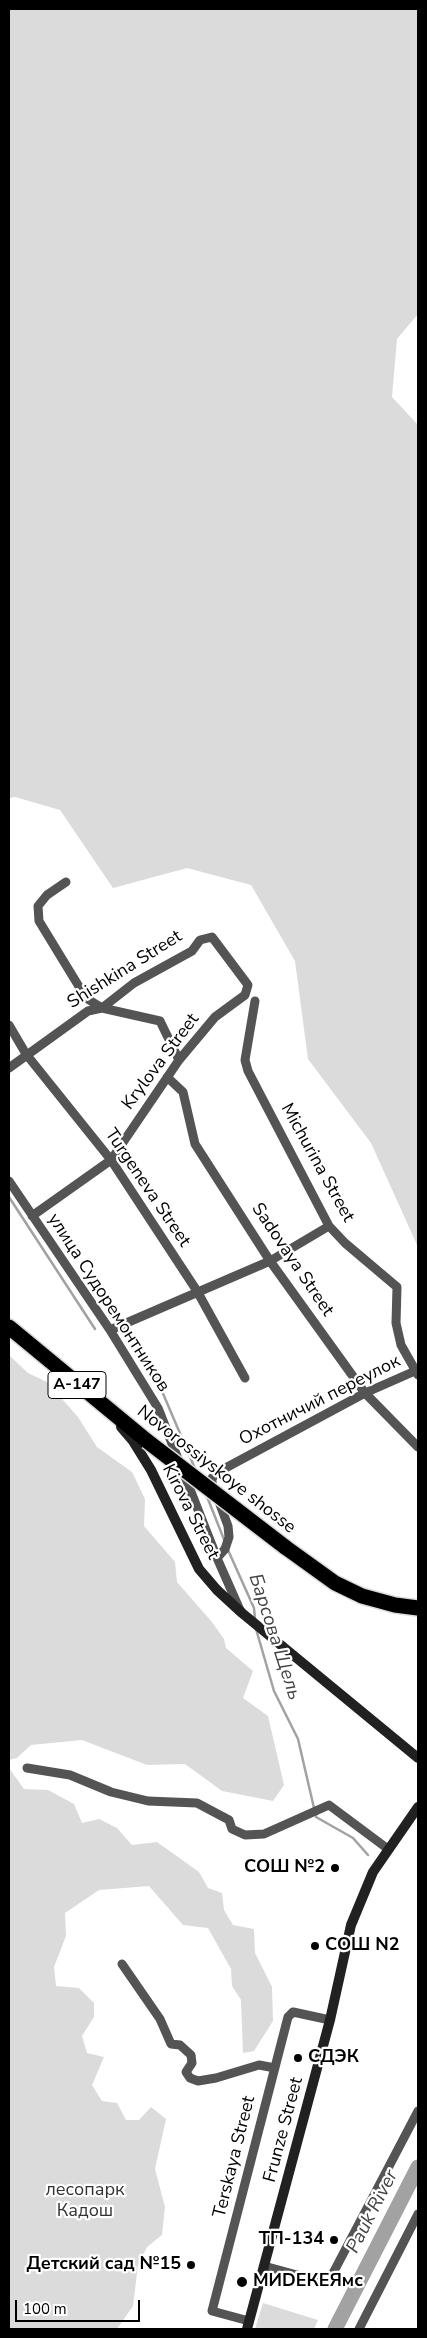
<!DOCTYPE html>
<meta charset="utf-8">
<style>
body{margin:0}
#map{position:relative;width:427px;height:2338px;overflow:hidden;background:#fff;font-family:"Nunito Sans",sans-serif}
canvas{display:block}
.frame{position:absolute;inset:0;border:10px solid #000;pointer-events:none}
.scale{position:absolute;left:15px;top:2300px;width:125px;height:22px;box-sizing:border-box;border:2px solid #000;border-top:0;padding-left:6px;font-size:15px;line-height:18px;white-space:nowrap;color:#000;-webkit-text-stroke:4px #fff;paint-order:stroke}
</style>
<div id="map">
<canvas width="427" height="2338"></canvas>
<div class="frame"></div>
<div class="scale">100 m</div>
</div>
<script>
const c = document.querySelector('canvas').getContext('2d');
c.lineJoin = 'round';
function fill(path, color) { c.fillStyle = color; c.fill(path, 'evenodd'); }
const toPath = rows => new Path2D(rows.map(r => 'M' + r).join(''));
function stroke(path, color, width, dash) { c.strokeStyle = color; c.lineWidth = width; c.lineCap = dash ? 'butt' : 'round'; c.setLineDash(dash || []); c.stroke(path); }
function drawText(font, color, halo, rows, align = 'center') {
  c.font = font + ' "Nunito Sans",sans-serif'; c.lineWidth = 4.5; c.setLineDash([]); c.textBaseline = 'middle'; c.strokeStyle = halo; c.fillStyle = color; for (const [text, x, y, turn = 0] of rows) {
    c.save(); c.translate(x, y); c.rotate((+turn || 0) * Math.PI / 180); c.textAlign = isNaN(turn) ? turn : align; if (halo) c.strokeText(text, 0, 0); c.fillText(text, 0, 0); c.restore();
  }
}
const green = toPath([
 [9,9,418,9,418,314,397,339,392,397,418,425,418,1247,371,1143,308,1059,295,961,251,885,187,868,113,888,60,810,15,797,9,798],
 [9,1355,28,1373,47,1382,78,1417,97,1447,132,1472,145,1499,144,1526,175,1562,177,1582,212,1622,224,1639,226,1648,253,1671,243,1698,268,1716,284,1785,273,1801,222,1791,185,1764,147,1765,82,1740,31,1745,17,1758,9,1760],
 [9,1768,24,1789,48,1790,74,1804,82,1823,99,1819,117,1828,132,1845,157,1842,199,1872,208,1888,222,1893,224,1910,233,1925,254,1929,255,1953,272,1987,273,2021,254,2051,243,2053,241,2000,232,1986,231,1969,208,1928,183,1925,149,1886,99,1890,65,1913,66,1936,54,1967,56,1986,79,1988,94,2003,94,2017,82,2036,87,2053,104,2057,92,2085,102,2101,117,2103,126,2120,139,2120,151,2107,166,2119,155,2169,165,2207,162,2235,147,2247,138,2265,133,2306,117,2329,9,2329],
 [263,2303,318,2320,314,2329,255,2329]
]);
const stream = toPath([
 [9,1197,95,1329],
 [140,1360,153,1370,196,1471],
 [206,1494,225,1542],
 [228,1550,254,1608,255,1619],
 [256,1629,274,1691,298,1739,314,1808],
 [316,1814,316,1817,353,1838,368,1855]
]);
const river = toPath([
 [335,2329,418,2167]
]);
const street = toPath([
 [66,882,47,895,38,906,39,921,86,998,102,1008,160,1021,179,1060],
 [255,1001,245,1060,248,1071,329,1226,345,1243,397,1287,396,1323,401,1345,418,1375],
 [9,1025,26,1054,111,1160,197,1291,245,1378],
 [9,1068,88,1011,102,1008,134,983,192,951,200,940,212,937,248,985,245,995,215,1017,179,1060,111,1160,32,1216],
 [167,1077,183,1092,195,1144,270,1261,365,1393,418,1447],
 [9,1181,110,1330,158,1408,217,1558,240,1610],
 [110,1330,270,1261,329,1226],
 [217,1558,225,1549,229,1537,228,1526,212,1483,212,1478,218,1472,365,1393,415,1371],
 [27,1768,70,1775,111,1792,148,1801,197,1803,229,1820,232,1829,245,1835,264,1834,329,1805,388,1849],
 [122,1964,160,2019,171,2044,180,2045,191,2055,192,2063,186,2072,190,2078,198,2081,216,2078,259,2065,275,2068],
 [264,2266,319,2281,331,2277,418,2111],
 [249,2321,212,2311,288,2017,293,2012,330,2020],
 [359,2329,418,2214]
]);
const secondary = toPath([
 [121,1427,133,1441,151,1470,199,1569,217,1590,242,1613,418,1758],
 [247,2329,330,2020,351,1925,373,1872,418,1807]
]);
const highway = toPath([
 [9,1327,147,1441],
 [285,1547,335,1583,362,1596,395,1605,418,1608]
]);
const highwayBridge = toPath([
 [147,1441,285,1547]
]);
const markers = [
 [335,1868,5,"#000"],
 [315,1946,5,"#000"],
 [298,2058,5,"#000"],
 [334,2240,5,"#000"],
 [191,2265,5,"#000"],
 [242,2282,6,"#000"]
];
const shields = [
 [77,1385,58]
];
const shieldNames = [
 ["А-147",77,1385]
];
const streetNames = [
 ["Shishkina Street",125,970,-32],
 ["Krylova Street",161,1062,-53],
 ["Michurina Street",317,1163,61],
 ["Turgeneva Street",147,1188,56],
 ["Sadovaya Street",292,1260,56],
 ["улица Судоремонтников",108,1303,57],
 ["Охотничий переулок",320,1401,-27],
 ["Novorossiyskoye shosse",216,1470,38],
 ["Kirova Street",190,1512,63],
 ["Frunze Street",284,2130,-75],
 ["Terskaya Street",235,2157,-76]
];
const poiNames = [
 ["СОШ №2",325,1868],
 ["СОШ N2",325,1946,"left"],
 ["СДЭК",308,2058,"left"],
 ["ТП-134",324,2240],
 ["Детский сад №15",181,2265],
 ["МИDЕКЕЯмс",253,2282,"left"]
];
const parkNames = [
 ["лесопарк",85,2191],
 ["Кадош",85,2212]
];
const waterNames = [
 ["Барсова Щель",274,1637,72],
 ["Pauk River",373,2212,-63]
];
fill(green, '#dbdbdb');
stroke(stream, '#a2a2a2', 2.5);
stroke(river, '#a2a2a2', 15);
stroke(highway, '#dbdbdb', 18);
stroke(street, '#545454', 9);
stroke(secondary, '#212121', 10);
stroke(highway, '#000', 15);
stroke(highwayBridge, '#dbdbdb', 18, []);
stroke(highwayBridge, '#000', 15);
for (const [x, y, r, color] of markers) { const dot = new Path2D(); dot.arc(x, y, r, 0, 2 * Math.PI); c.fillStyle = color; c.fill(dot); stroke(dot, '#fff', 2); }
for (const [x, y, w] of shields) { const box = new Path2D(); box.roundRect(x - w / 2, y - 13.5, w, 27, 4); c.fillStyle = '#fff'; c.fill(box); stroke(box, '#000', 1); }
drawText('bold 16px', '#000', null, shieldNames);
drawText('18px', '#000', '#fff', streetNames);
drawText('bold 18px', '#000', '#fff', poiNames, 'right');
drawText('18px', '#323232', '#fff', parkNames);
drawText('italic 19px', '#434343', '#fff', waterNames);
</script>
